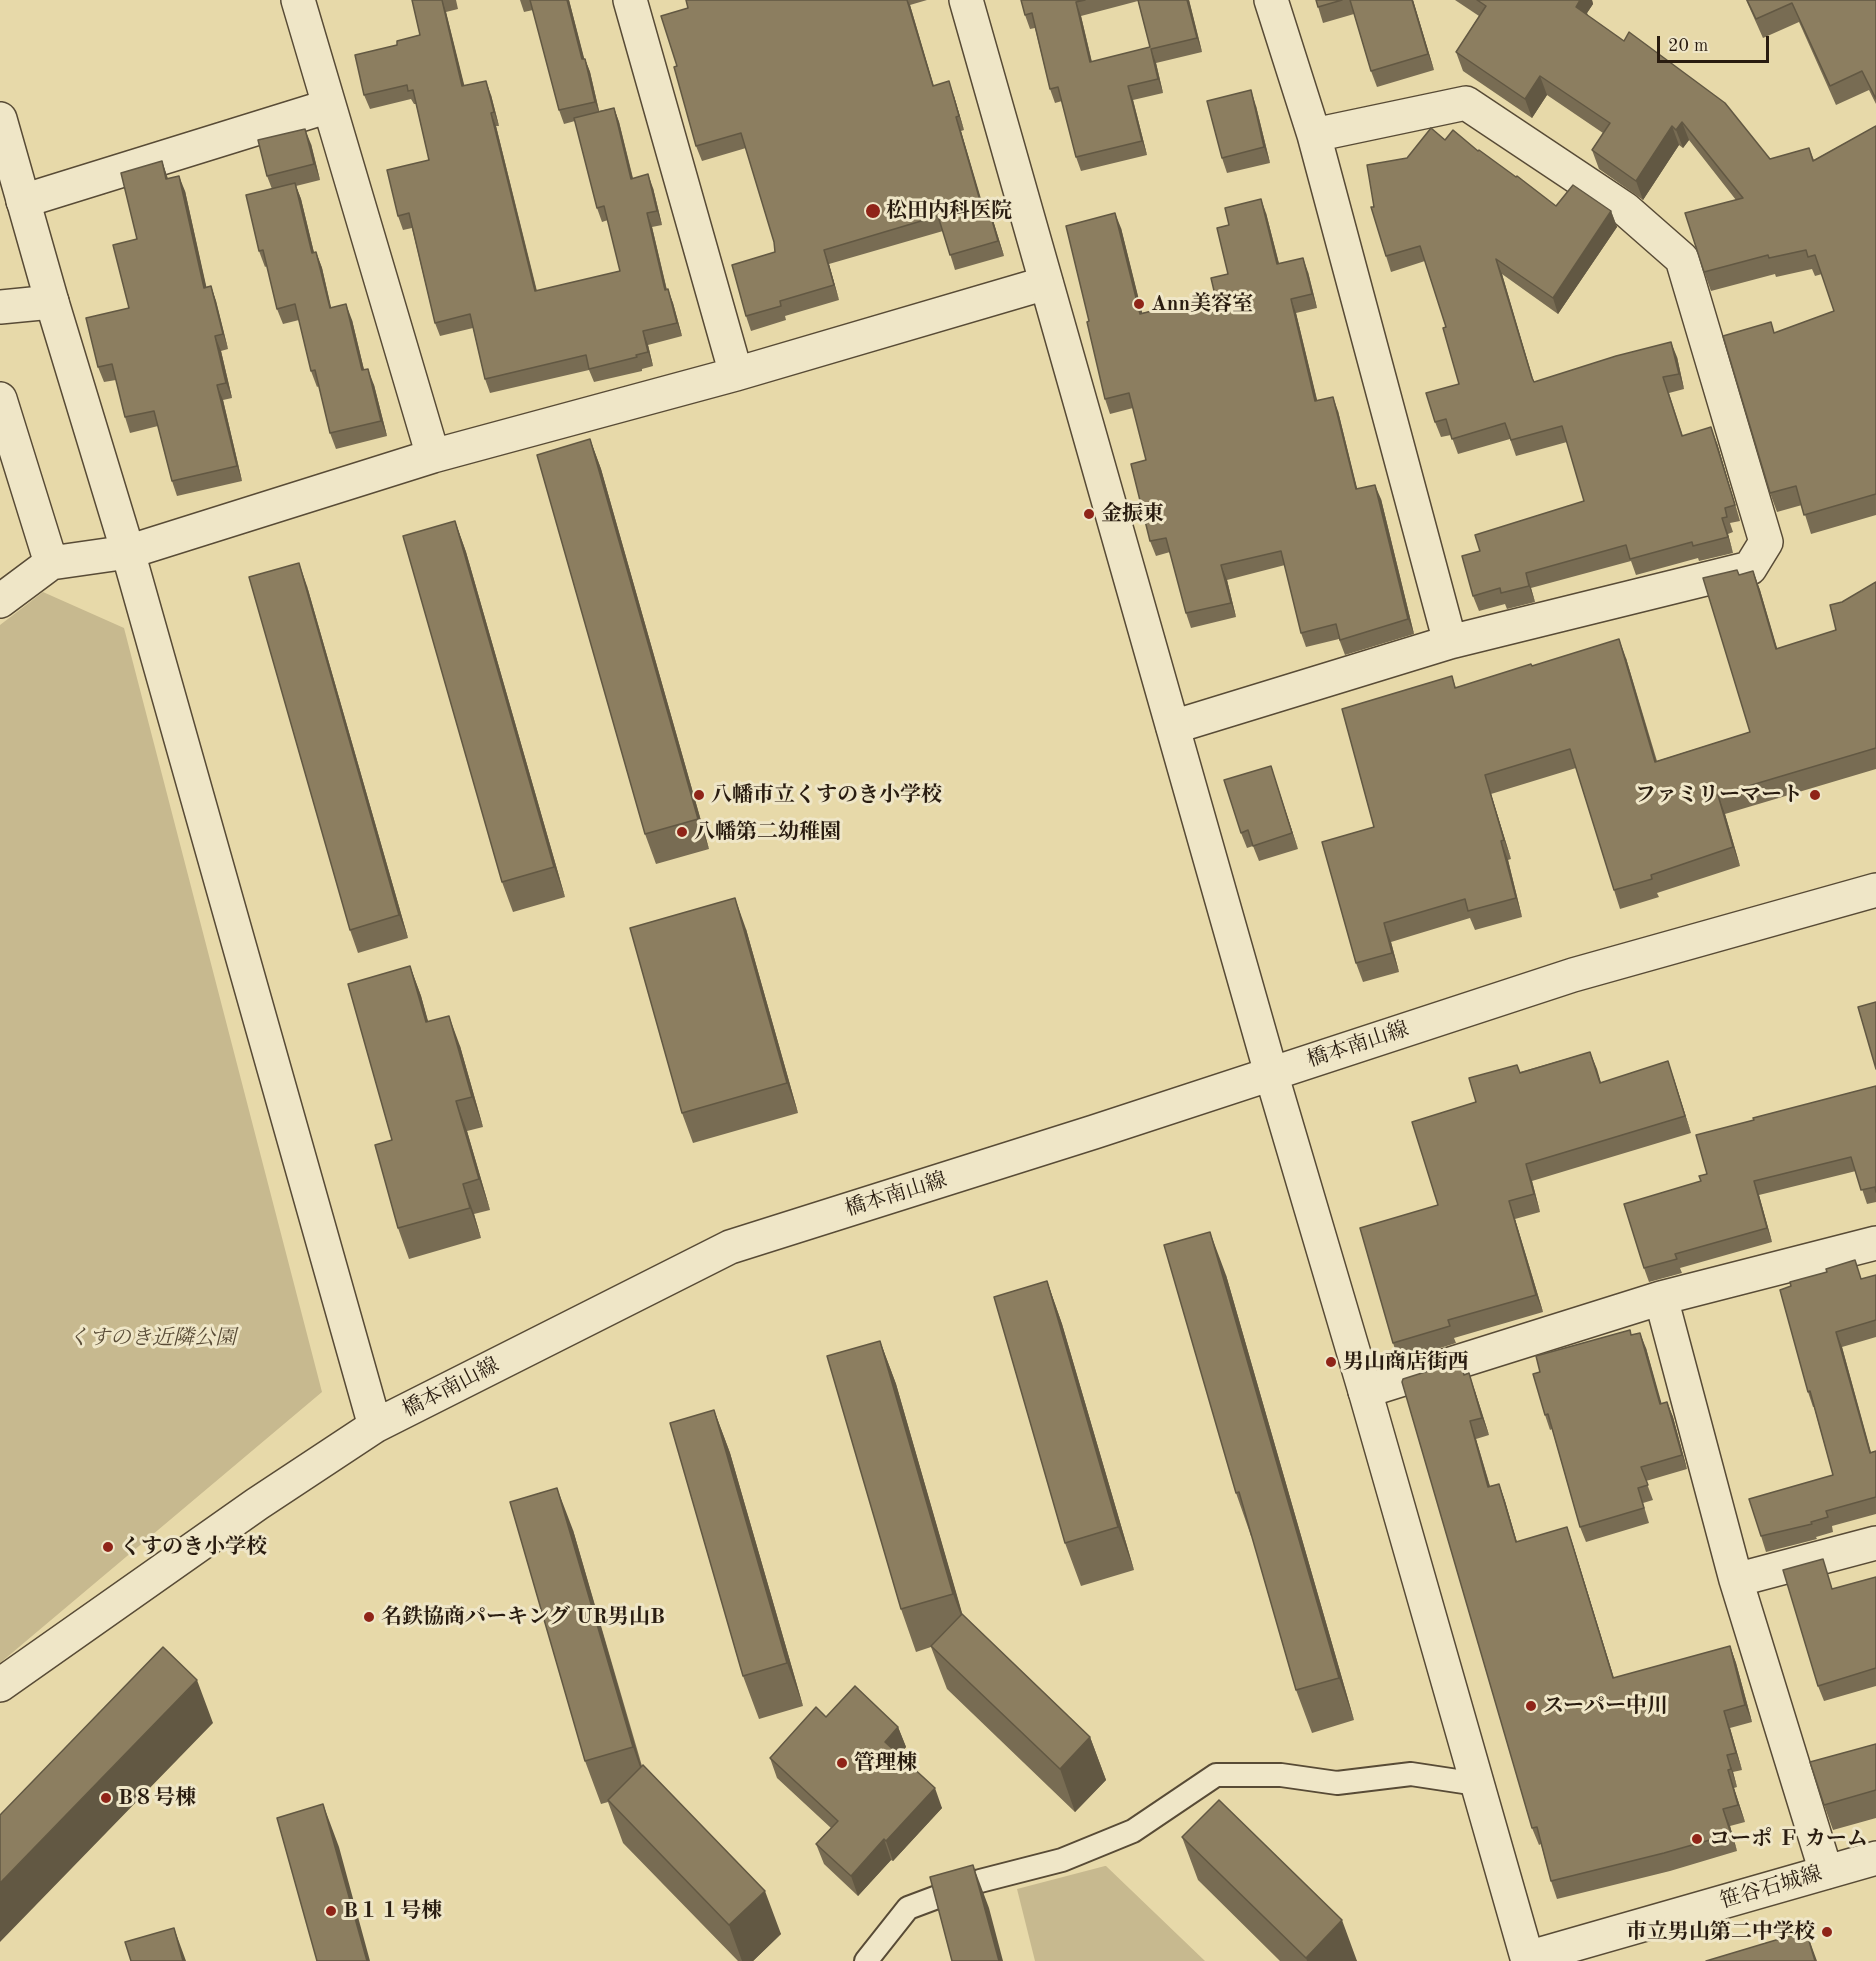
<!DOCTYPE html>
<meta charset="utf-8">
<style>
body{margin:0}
#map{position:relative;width:1876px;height:1961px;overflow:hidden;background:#e7d9a9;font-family:"Old Standard TT",serif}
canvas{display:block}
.scale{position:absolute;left:1657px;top:36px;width:112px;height:27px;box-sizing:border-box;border:3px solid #291c10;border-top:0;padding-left:8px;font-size:18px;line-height:21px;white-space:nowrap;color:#291c10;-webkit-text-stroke:4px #efe6c7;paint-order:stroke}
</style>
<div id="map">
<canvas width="1876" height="1961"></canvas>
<div class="scale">20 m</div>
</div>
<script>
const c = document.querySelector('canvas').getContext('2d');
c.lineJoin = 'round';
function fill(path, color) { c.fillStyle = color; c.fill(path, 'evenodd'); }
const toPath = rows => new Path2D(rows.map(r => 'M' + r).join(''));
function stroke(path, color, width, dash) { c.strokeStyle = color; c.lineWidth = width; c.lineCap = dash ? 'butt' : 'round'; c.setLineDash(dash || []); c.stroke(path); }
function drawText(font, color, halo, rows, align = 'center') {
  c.font = font + ' "Old Standard TT","Noto Serif JP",serif'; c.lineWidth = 6; c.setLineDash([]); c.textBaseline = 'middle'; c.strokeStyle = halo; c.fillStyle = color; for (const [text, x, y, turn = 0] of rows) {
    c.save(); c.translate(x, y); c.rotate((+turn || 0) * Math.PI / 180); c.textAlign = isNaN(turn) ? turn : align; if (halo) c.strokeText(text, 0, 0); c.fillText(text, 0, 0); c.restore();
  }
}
const green = toPath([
 [43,592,124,628,322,1392,0,1663,0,625],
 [1105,1866,1106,1866,1205,1961,1035,1961,1017,1889]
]);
const service = toPath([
 [866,1961,908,1908,980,1881,1062,1860,1133,1831,1216,1775,1281,1775,1337,1783,1411,1774,1477,1784]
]);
const minor = toPath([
 [298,0,433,456],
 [630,0,736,374],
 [1314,135,1450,642],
 [23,201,329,106],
 [0,307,52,302],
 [0,399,51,563],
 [0,601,51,563,128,552,433,456,736,374,1046,283],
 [1173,727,1450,642,1750,568,1766,542,1682,259,1625,209,1466,103,1314,135,1271,0],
 [1661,1298,1736,1580,1826,1872],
 [1365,1391,1661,1298,1876,1243],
 [1736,1580,1876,1543]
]);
const tertiary = toPath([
 [966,0,1271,1073,1365,1391,1528,1961],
 [0,119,52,302,128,552,375,1426],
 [0,1685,257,1504,375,1426,730,1247,1094,1132,1573,975,1876,890],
 [1527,1958,1876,1858]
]);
const wall = toPath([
 [412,0,456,0,458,9,446,12,464,86,491,95,499,126,496,126,537,291,620,271,608,220,602,222,597,208,575,121,564,124,559,110,533,10,524,12,520,0,569,0,584,59,585,59,590,72,599,111,614,108,619,122,633,178,653,188,662,225,652,227,667,290,673,303,682,336,648,345,653,366,642,369,642,371,594,382,589,370,490,393,485,379,473,328,440,336,435,323,412,228,403,230,398,216,429,160,416,104,414,104,411,99,370,109,364,95,397,45,420,35],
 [686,0,927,0,910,5,934,86,954,96,964,130,961,131,982,204,992,217,1004,256,955,270,943,231,829,264,839,300,785,316,786,320,751,331,746,316,775,252,774,242,746,148,702,161,696,146,677,66,688,8],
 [1021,0,1189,0,1202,52,1156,63,1163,93,1133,100,1147,155,1081,171,1076,157,1062,101,1055,103,1050,89,1035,28,1030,29,1025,15],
 [1138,1,1150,47,1092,62,1081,16],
 [1316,0,1413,0,1434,70,1377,87,1371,71,1354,14,1323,23],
 [1455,0,1592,0,1593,4,1587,13,1588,16,1770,159,1809,148,1814,160,1876,126,1876,515,1811,534,1802,505,1777,512,1770,493,1774,333,1834,311,1822,274,1815,276,1812,269,1776,277,1775,274,1711,291,1704,272,1736,200,1689,140,1683,148,1679,145,1643,200,1599,169,1592,150,1603,133,1547,95,1532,118,1463,71,1456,52,1479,16],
 [1746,0,1876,0,1876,104,1869,90,1836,105,1799,22,1763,38],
 [1256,106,1270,163,1227,173,1222,158],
 [1445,140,1478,151,1556,206,1611,211,1617,227,1558,314,1502,274,1534,382,1677,357,1684,389,1669,393,1683,436,1717,443,1740,521,1730,523,1733,532,1728,534,1733,553,1699,561,1698,558,1636,575,1631,561,1531,588,1535,602,1507,609,1505,604,1479,611,1473,596,1480,551,1584,501,1567,442,1516,456,1510,439,1458,454,1451,435,1441,437,1435,422,1459,384,1446,327,1425,261,1391,272,1386,256,1374,207,1407,158],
 [311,144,320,180,296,186,301,199,314,253,316,252,322,268,331,308,352,320,364,370,374,385,387,436,336,449,330,433,319,386,317,387,311,371,299,320,283,324,277,309,267,266,265,267,259,251,272,189,267,176],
 [162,161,168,179,185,191,206,287,211,286,216,301,228,349,221,351,232,398,223,400,242,481,177,496,172,481,158,426,130,433,125,417,116,380,104,382,98,367,129,308],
 [1266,213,1279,264,1308,272,1317,308,1296,313,1317,401,1338,411,1357,489,1381,499,1414,634,1345,655,1339,639,1306,647,1301,633,1285,565,1227,580,1236,617,1191,628,1186,613,1170,552,1156,556,1150,541,1146,460,1133,408,1110,414,1105,399,1089,321,1121,228,1142,313,1215,295,1228,274,1229,225],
 [590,439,601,469,709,849,656,864,645,834],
 [455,521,466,552,565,897,513,912,502,882],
 [1753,571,1760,590,1777,649,1836,630,1842,602,1876,582,1876,769,1725,814,1740,866,1657,893,1659,897,1620,909,1614,890,1576,768,1491,794,1511,859,1508,860,1522,917,1475,930,1470,918,1391,942,1399,972,1363,982,1356,963,1374,827,1452,676,1456,688,1532,666,1626,658,1657,761,1750,732,1739,575],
 [307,586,408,938,358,953,350,930],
 [1271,766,1298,849,1259,861,1253,846,1247,848,1241,833],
 [746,929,798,1113,693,1143,682,1113],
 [410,966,421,996,428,1022,460,1046,483,1127,467,1131,490,1210,474,1214,481,1238,409,1259,398,1228,392,1140],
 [1590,1052,1601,1083,1674,1079,1691,1133,1532,1181,1540,1212,1515,1219,1543,1312,1454,1338,1456,1343,1399,1361,1393,1343,1438,1205,1476,1102,1520,1072],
 [1876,1086,1876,1202,1867,1204,1856,1171,1759,1195,1772,1242,1680,1268,1682,1273,1649,1282,1644,1268,1701,1181,1754,1120],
 [1827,1272,1861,1279,1876,1275,1876,1337,1842,1347,1871,1452,1876,1451,1876,1514,1832,1526,1833,1532,1816,1537,1817,1539,1766,1552,1761,1536,1833,1475,1814,1407,1813,1407,1808,1392,1791,1286],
 [1226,1275,1354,1720,1312,1733,1296,1690,1252,1536,1251,1536,1236,1493],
 [1047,1281,1062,1324,1134,1570,1081,1586,1065,1543],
 [1632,1335,1646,1348,1661,1404,1667,1402,1673,1417,1687,1469,1646,1481,1653,1500,1643,1503,1649,1523,1586,1542,1580,1527,1552,1429,1550,1430,1545,1415,1540,1372],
 [880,1341,896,1384,962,1614,1090,1737,1106,1780,1075,1812,947,1689,931,1647,916,1652,901,1609],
 [1465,1375,1475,1391,1489,1435,1476,1439,1490,1486,1499,1484,1505,1501,1517,1542,1567,1527,1573,1545,1614,1678,1730,1646,1736,1663,1752,1722,1730,1728,1742,1770,1733,1772,1737,1787,1734,1788,1745,1822,1730,1826,1737,1851,1670,1871,1557,1899,1551,1881,1541,1844,1539,1845,1532,1828,1402,1382],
 [714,1410,730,1453,803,1706,759,1719,743,1676],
 [573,1530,642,1766,781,1934,753,1961,738,1961,623,1843,608,1802,601,1804,585,1761],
 [1828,1575,1832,1589,1876,1577,1876,1686,1824,1701,1818,1686],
 [826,1717,898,1727,906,1747,899,1755,942,1808,893,1861,891,1860,858,1896,824,1864,816,1844,831,1828,777,1778,770,1758],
 [1876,1744,1876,1818,1833,1830,1824,1805],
 [1182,1837,1357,1961,1280,1961,1198,1880]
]);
const shadedWall = toPath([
 [442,0,446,12,468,100,462,86],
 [567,0,569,0,588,73,582,59],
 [907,0,910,5,938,101,933,86],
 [1187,0,1189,0,1202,52,1197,38],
 [1412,0,1413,0,1434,70,1428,54],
 [1580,0,1592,0,1593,4,1587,13,1588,17,1576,7],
 [1076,2,1081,16,1095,76,1090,62],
 [1151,49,1156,63,1163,93,1158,79],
 [585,59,590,72,600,115,595,102],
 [1540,76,1547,95,1532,118,1525,99],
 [486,81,491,95,499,126,494,112],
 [949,81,954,96,964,130,959,116],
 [1128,86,1133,100,1147,155,1142,141],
 [1251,90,1256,106,1270,163,1264,147],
 [614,108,619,122,636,192,631,179],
 [491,113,496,126,540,305,535,291],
 [956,117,961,131,987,219,981,204],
 [1682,122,1689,140,1683,148,1676,130],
 [1672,126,1679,145,1643,200,1636,181],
 [305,129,311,144,320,180,314,164],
 [162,161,167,176,172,195,166,179],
 [648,174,653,188,662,225,657,211],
 [179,176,185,191,210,303,204,288],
 [295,183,301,199,318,269,312,253],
 [1261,199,1266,213,1283,279,1277,264],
 [987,203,992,217,1004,256,998,241],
 [1611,211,1617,227,1558,314,1553,298],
 [647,213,652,227,670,304,665,290],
 [1115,213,1121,228,1146,328,1140,314],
 [824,250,829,264,839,300,834,285],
 [316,252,322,268,335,324,330,308],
 [1303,258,1308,272,1317,308,1312,294],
 [1496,259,1502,274,1537,394,1532,378],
 [211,286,216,301,228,349,223,334],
 [668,289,673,303,682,336,677,323],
 [1291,299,1296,313,1321,416,1315,401],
 [346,304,352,320,368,386,362,370],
 [643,331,648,345,653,366,648,352],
 [215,336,221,351,232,398,226,383],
 [1671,342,1677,357,1684,389,1679,374],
 [368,369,374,385,387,436,381,421],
 [217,385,223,400,242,481,237,466],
 [1333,397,1338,411,1361,504,1356,489],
 [1711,427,1717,443,1740,521,1735,505],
 [590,439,601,469,709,849,698,819],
 [1375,485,1381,499,1414,634,1408,619],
 [1722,518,1728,534,1733,553,1728,537],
 [455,521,466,552,565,897,554,867],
 [299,563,307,586,408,938,399,915],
 [1221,565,1227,580,1236,617,1231,603],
 [1753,571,1760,590,1783,668,1776,649],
 [1526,573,1531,588,1535,602,1529,586],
 [1619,639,1626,658,1662,781,1655,762],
 [1271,766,1276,782,1298,849,1292,833],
 [1485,775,1491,794,1511,859,1504,840],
 [1718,795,1725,814,1740,866,1733,847],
 [1501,841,1508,860,1522,917,1516,898],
 [735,898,746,929,798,1113,787,1083],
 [1384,923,1391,942,1399,972,1392,953],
 [410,966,421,996,437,1053,426,1022],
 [449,1016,460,1046,483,1127,472,1097],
 [1590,1052,1597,1069,1606,1100,1600,1083],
 [1668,1061,1674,1079,1691,1133,1685,1116],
 [456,1101,467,1131,490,1210,479,1179],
 [1526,1164,1532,1181,1540,1212,1534,1194],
 [1754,1181,1759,1195,1772,1242,1767,1228],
 [463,1184,474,1214,481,1238,470,1208],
 [1509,1201,1515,1219,1543,1312,1536,1295],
 [1210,1232,1226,1275,1354,1720,1339,1678],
 [1047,1281,1062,1324,1134,1570,1118,1527],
 [1836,1332,1842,1347,1875,1468,1870,1453],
 [1640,1333,1646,1348,1666,1419,1660,1404],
 [880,1341,896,1384,969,1637,953,1594],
 [1469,1373,1475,1391,1489,1435,1482,1418],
 [1667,1402,1673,1417,1687,1469,1682,1455],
 [714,1410,730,1453,803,1706,787,1663],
 [1470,1421,1476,1439,1495,1504,1488,1487],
 [1499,1484,1505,1501,1522,1560,1516,1542],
 [557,1488,573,1530,648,1790,633,1747],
 [1567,1527,1573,1545,1619,1695,1613,1678],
 [1730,1646,1736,1663,1752,1722,1745,1705],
 [197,1680,213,1723,0,1942,0,1883],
 [1724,1711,1730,1728,1742,1770,1736,1753],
 [898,1727,906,1747,893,1762,885,1742],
 [1090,1737,1106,1780,1075,1812,1060,1769],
 [1727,1755,1733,1772,1737,1787,1731,1769],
 [1728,1770,1734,1788,1745,1822,1738,1805],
 [935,1788,942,1808,893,1861,886,1841],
 [323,1804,339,1847,370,1961,367,1961],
 [1723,1809,1730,1826,1737,1851,1731,1834],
 [884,1839,891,1860,858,1896,851,1876],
 [973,1865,989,1908,1003,1961,999,1961],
 [765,1891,781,1934,753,1961,742,1961,729,1925],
 [1342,1920,1357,1961,1307,1961,1306,1958],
 [174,1928,186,1961,183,1961],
 [1806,1931,1817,1961,1815,1961]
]);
const building = toPath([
 [412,0,442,0,462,86,486,81,494,112,491,113,535,291,620,271,604,206,597,208,574,118,614,108,631,179,648,174,657,211,647,213,665,290,668,289,677,323,643,331,648,352,636,355,637,357,589,369,586,355,485,379,470,314,435,323,409,213,398,216,387,170,429,160,413,90,408,91,407,85,364,95,355,55,397,45,397,41,420,35,412,0],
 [530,0,567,0,582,59,585,59,595,102,559,110,530,0],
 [686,0,907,0,933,86,949,81,959,116,956,117,981,204,987,203,998,241,950,255,938,216,824,250,834,285,780,301,781,306,746,316,732,265,775,252,774,242,741,133,696,146,674,67,677,66,661,16,688,8,686,0],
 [1021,0,1085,0,1076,2,1090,62,1150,47,1138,0,1187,0,1197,38,1151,49,1158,79,1128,86,1142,141,1076,157,1058,87,1050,89,1032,13,1025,15,1021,0],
 [1316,0,1342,0,1318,7,1316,0],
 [1350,0,1412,0,1428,54,1371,71,1350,0],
 [1477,0,1580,0,1576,7,1624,41,1629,32,1725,103,1770,159,1809,148,1813,161,1876,126,1876,494,1804,515,1796,486,1770,493,1723,336,1771,322,1774,333,1834,311,1815,255,1808,257,1806,250,1769,258,1768,255,1704,272,1685,213,1743,198,1682,122,1676,130,1672,126,1636,181,1592,150,1610,123,1540,76,1525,99,1456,52,1486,6,1477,0],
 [1747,0,1876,0,1876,99,1862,71,1830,86,1792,3,1756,19,1747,0],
 [1251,90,1264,147,1222,158,1207,101,1251,90],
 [1431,128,1445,140,1453,130,1478,151,1479,150,1516,177,1517,176,1556,206,1573,185,1611,211,1553,298,1496,259,1532,378,1534,382,1616,356,1671,342,1679,374,1663,377,1682,436,1711,427,1735,505,1725,508,1727,517,1722,518,1728,537,1693,546,1692,542,1630,559,1626,545,1526,573,1529,586,1501,593,1500,588,1473,596,1462,556,1480,551,1475,535,1584,501,1562,426,1511,440,1505,423,1452,439,1446,419,1435,422,1426,393,1459,384,1443,328,1446,327,1420,246,1386,256,1371,207,1374,207,1367,165,1407,158,1431,128],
 [305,129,314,164,267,176,258,140,305,129],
 [162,161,166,179,179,176,204,288,211,286,223,334,215,336,226,383,217,385,237,466,172,481,154,411,125,417,112,364,98,367,86,318,129,308,113,245,137,239,121,173,162,161],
 [295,183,312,253,316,252,330,308,346,304,362,370,368,369,381,421,330,433,315,370,311,371,295,304,277,309,263,250,259,251,246,195,295,183],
 [1261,199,1277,264,1303,258,1312,294,1291,299,1315,401,1333,397,1356,489,1375,485,1408,619,1340,640,1336,624,1301,633,1281,551,1221,565,1231,603,1186,613,1166,538,1150,541,1131,464,1146,460,1129,393,1105,399,1087,322,1089,321,1066,226,1115,213,1140,314,1215,295,1211,278,1228,274,1217,228,1229,225,1225,208,1261,199],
 [590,439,698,819,645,834,537,455,590,439],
 [455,521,554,867,502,882,403,536,455,521],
 [299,563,399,915,350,930,249,577,299,563],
 [1737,570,1739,575,1753,571,1776,649,1836,630,1830,605,1842,602,1876,582,1876,748,1718,795,1733,847,1651,875,1652,879,1614,890,1570,749,1485,775,1504,840,1501,841,1516,898,1468,911,1465,899,1384,923,1392,953,1356,963,1322,842,1374,827,1342,709,1452,676,1455,688,1531,664,1532,666,1619,639,1655,762,1750,732,1703,578,1737,570],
 [1271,766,1292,833,1253,846,1248,830,1241,833,1224,780,1271,766],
 [735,898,787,1083,682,1113,630,928,735,898],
 [410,966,426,1022,449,1016,472,1097,456,1101,479,1179,463,1184,470,1208,398,1228,375,1145,392,1140,348,984,410,966],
 [1876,1002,1876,1069,1858,1007,1876,1002],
 [1590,1052,1600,1083,1668,1061,1685,1116,1526,1164,1534,1194,1509,1201,1536,1295,1448,1320,1450,1326,1393,1343,1360,1228,1438,1205,1412,1122,1476,1102,1469,1078,1517,1065,1520,1073,1590,1052],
 [1876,1086,1876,1192,1875,1187,1861,1190,1851,1157,1754,1181,1767,1228,1675,1254,1677,1259,1644,1268,1624,1204,1701,1181,1699,1176,1707,1174,1696,1135,1754,1120,1753,1118,1876,1086],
 [1210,1232,1339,1678,1296,1690,1239,1492,1236,1493,1164,1245,1210,1232],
 [1855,1260,1861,1279,1876,1275,1876,1320,1836,1332,1870,1453,1876,1451,1876,1497,1826,1511,1828,1517,1811,1522,1812,1524,1761,1536,1749,1499,1833,1475,1810,1391,1808,1392,1780,1290,1791,1286,1790,1282,1827,1272,1826,1269,1855,1260],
 [1047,1281,1118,1527,1065,1543,994,1297,1047,1281],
 [1630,1330,1631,1335,1640,1333,1660,1404,1667,1402,1682,1455,1641,1467,1648,1485,1638,1488,1644,1508,1580,1527,1548,1414,1545,1415,1533,1374,1540,1372,1536,1356,1630,1330],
 [880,1341,953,1594,901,1609,827,1356,880,1341],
 [1460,1361,1464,1375,1469,1373,1482,1418,1470,1421,1488,1487,1499,1484,1516,1542,1567,1527,1613,1678,1730,1646,1745,1705,1724,1711,1736,1753,1727,1755,1731,1769,1728,1770,1738,1805,1723,1809,1731,1834,1664,1853,1551,1881,1537,1827,1532,1828,1402,1382,1403,1379,1460,1361],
 [714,1410,787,1663,743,1676,670,1423,714,1410],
 [557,1488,633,1747,585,1761,510,1502,557,1488],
 [1823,1559,1832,1589,1876,1577,1876,1668,1818,1686,1783,1570,1823,1559],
 [962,1614,1090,1737,1060,1769,931,1646,962,1614],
 [163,1647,197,1680,0,1883,0,1815,163,1647],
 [855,1686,898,1727,885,1742,935,1788,886,1841,884,1839,851,1876,816,1844,838,1821,770,1758,816,1707,826,1717,855,1686],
 [1876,1744,1876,1790,1824,1805,1810,1762,1876,1744],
 [643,1765,765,1891,729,1925,608,1800,643,1765],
 [1219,1800,1342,1920,1306,1958,1182,1837,1219,1800],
 [323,1804,367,1961,317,1961,277,1818,323,1804],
 [973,1865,999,1961,952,1961,930,1877,973,1865],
 [174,1928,183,1961,131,1961,125,1942,174,1928],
 [1806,1931,1815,1961,1706,1961,1806,1931]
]);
const markers = [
 [873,211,8,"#8f2418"],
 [1139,304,6,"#8f2418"],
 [1089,514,6,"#8f2418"],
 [699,795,6,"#8f2418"],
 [1815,795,6,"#8f2418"],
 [682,832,6,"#8f2418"],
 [1331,1362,6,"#8f2418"],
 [108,1547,6,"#8f2418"],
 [369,1617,6,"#8f2418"],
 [1531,1706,6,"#8f2418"],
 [842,1763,6,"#8f2418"],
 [106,1798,6,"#8f2418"],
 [1697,1839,6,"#8f2418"],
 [331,1911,6,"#8f2418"],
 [1827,1932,6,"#8f2418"]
];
const poiNames = [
 ["松田内科医院",886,211],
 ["Ann美容室",1151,304],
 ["金振東",1101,514],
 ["八幡市立くすのき小学校",711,795],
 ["ファミリーマート",1803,795,"right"],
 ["八幡第二幼稚園",694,832],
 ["男山商店街西",1343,1362],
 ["くすのき小学校",120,1547],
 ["名鉄協商パーキング UR男山B",381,1617],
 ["スーパー中川",1543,1706],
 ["管理棟",854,1763],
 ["B８号棟",118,1798],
 ["コーポ Ｆ カーム",1709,1839],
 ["B１１号棟",343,1911],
 ["市立男山第二中学校",1815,1932,"right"]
];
const streetNames = [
 ["橋本南山線",1358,1045,-18],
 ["橋本南山線",896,1195,-17],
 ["橋本南山線",451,1388,-27],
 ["笹谷石城線",1771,1888,-16]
];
const parkNames = [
 ["くすのき近隣公園",152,1338]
];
fill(green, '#c7b98f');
stroke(service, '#584b36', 26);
stroke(minor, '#584b36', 36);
stroke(tertiary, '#584b36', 36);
stroke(service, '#efe6c7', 22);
stroke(minor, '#efe6c7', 33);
stroke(tertiary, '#efe6c7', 33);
fill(wall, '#786c53');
fill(shadedWall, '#625843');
fill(building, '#8c7e60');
stroke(building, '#625843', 1.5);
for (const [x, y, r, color] of markers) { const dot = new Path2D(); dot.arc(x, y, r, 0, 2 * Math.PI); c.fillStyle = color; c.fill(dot); stroke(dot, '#efe6c7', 2); }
drawText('bold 21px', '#291c10', '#efe6c7', poiNames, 'left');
drawText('21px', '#291c10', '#efe6c7', streetNames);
drawText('italic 21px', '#584b36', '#efe6c7', parkNames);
</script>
